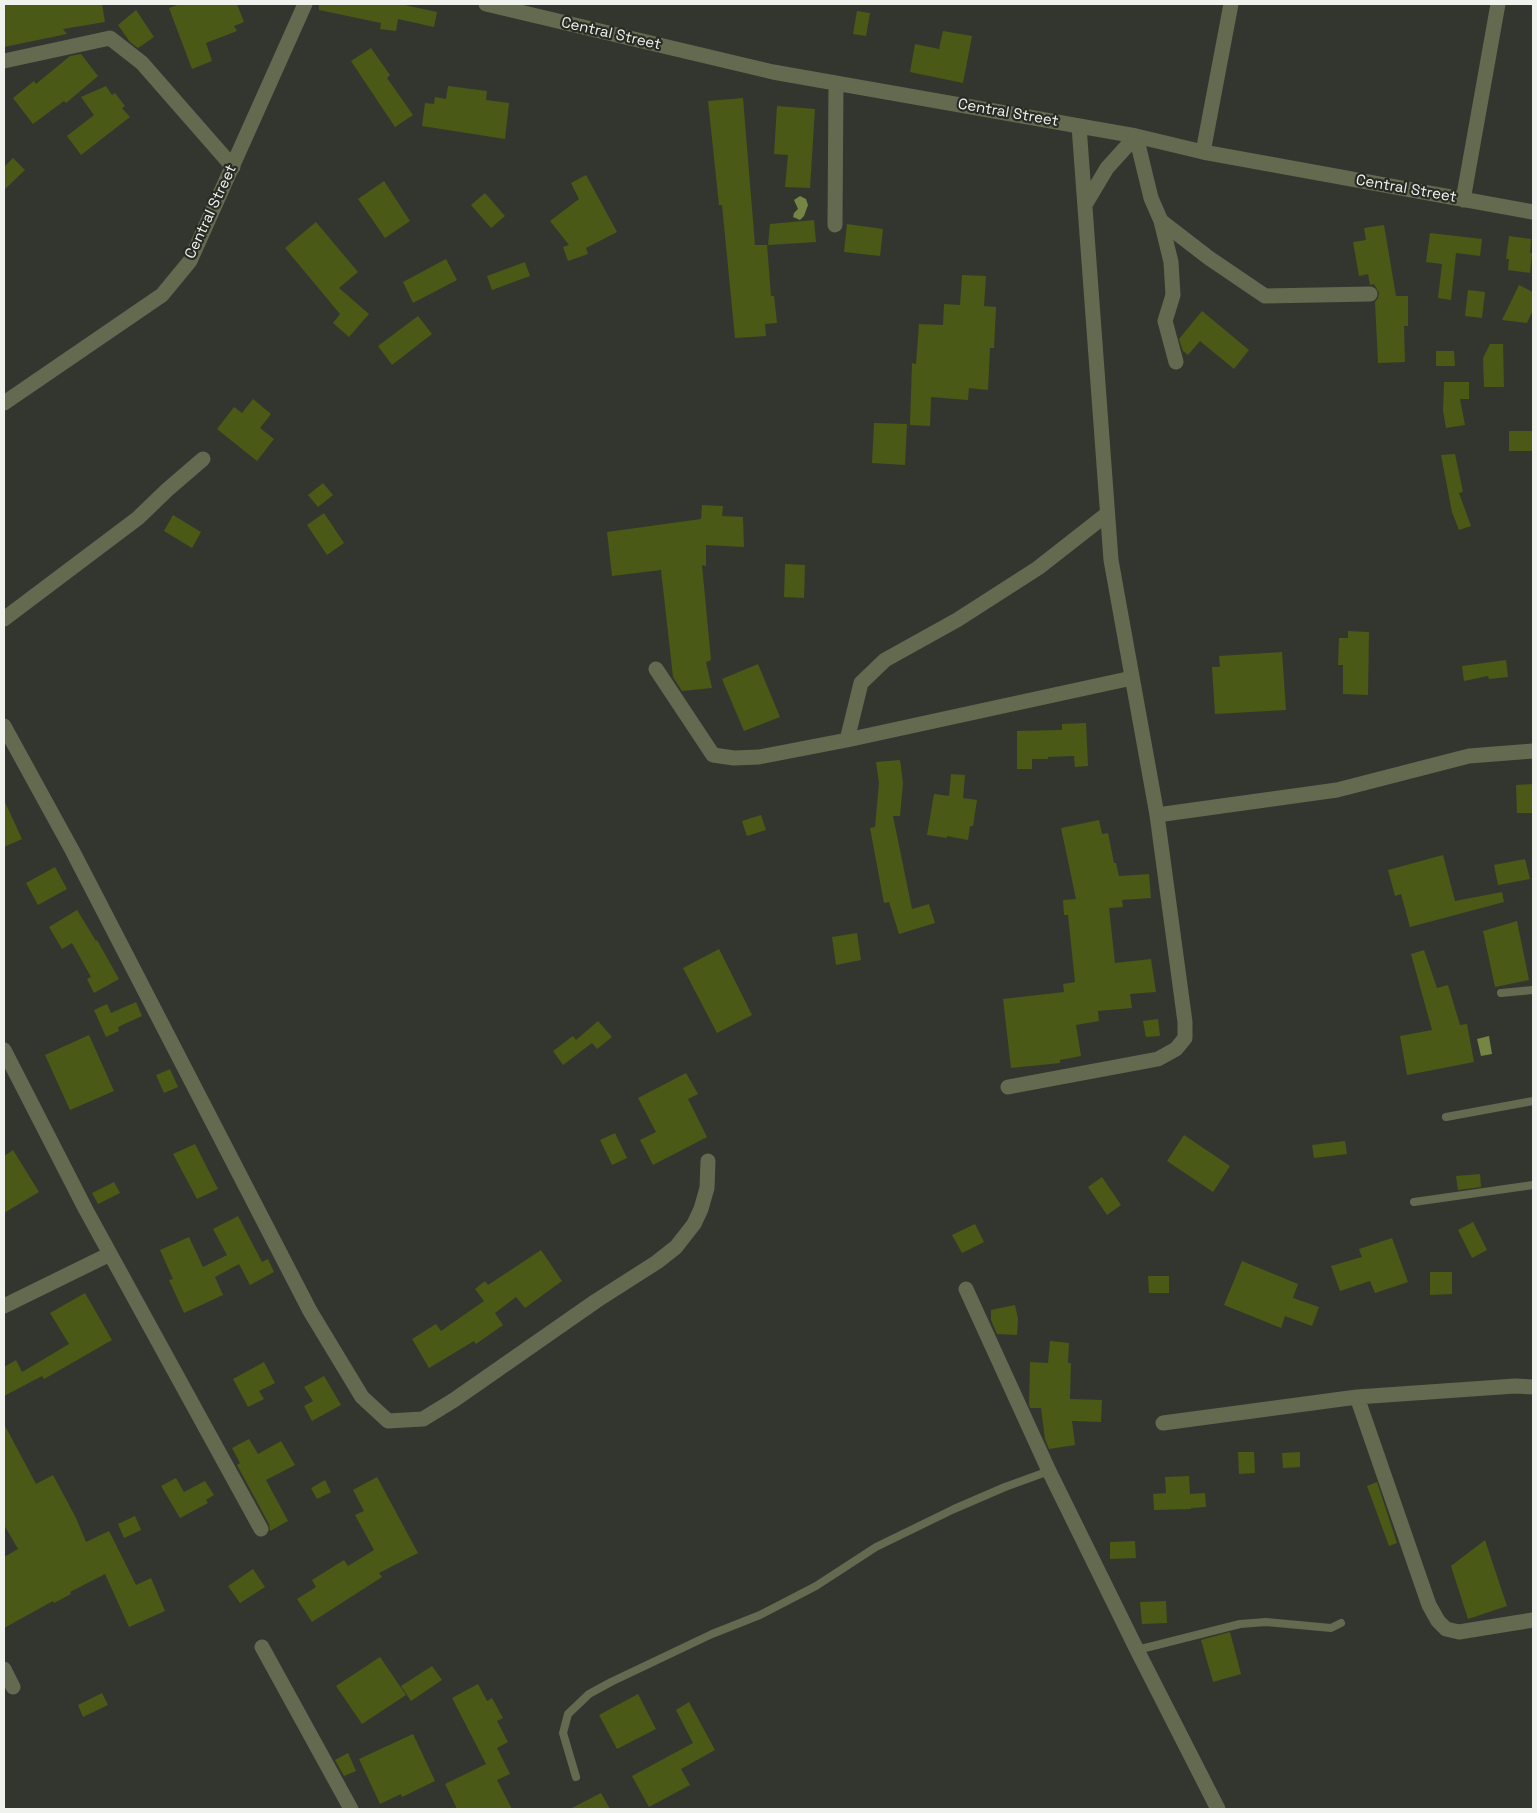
<!DOCTYPE html>
<style>
body{margin:0}
#map{position:relative;width:1537px;height:1813px;overflow:hidden;background:#33362f;font-family:"Space Grotesk",sans-serif}
canvas{display:block}
.frame{position:absolute;inset:0;border:5px solid #f0f2ed;pointer-events:none}
</style>
<div id="map">
<canvas width="1537" height="1813"></canvas>
<div class="frame"></div>
</div>
<script>
const c = document.querySelector('canvas').getContext('2d');
c.lineJoin = 'round';
function fill(path, color) { c.fillStyle = color; c.fill(path, 'evenodd'); }
const toPath = rows => new Path2D(rows.map(r => 'M' + r).join(''));
function stroke(path, color, width, dash) { c.strokeStyle = color; c.lineWidth = width; c.lineCap = dash ? 'butt' : 'round'; c.setLineDash(dash || []); c.stroke(path); }
function drawText(font, color, halo, rows, align = 'center') {
  c.font = font + ' "Space Grotesk",sans-serif'; c.lineWidth = 4.5; c.setLineDash([]); c.textBaseline = 'middle'; c.strokeStyle = halo; c.fillStyle = color; for (const [text, x, y, turn = 0] of rows) {
    c.save(); c.translate(x, y); c.rotate((+turn || 0) * Math.PI / 180); c.textAlign = isNaN(turn) ? turn : align; if (halo) c.strokeText(text, 0, 0); c.fillText(text, 0, 0); c.restore();
  }
}
const water = toPath([
 [800,196,806,199,808,205,804,216,800,220,793,217,794,213,798,209,794,200],
 [1489,1036,1492,1054,1481,1056,1477,1039]
]);
const building = toPath([
 [4,4,102,4,105,22,63,29,67,34,4,47],
 [180,4,237,4,244,22,234,26,237,31,206,43,212,61,192,69,169,8],
 [319,4,400,4,437,12,434,27,398,19,396,31,380,29,381,23,319,10],
 [136,10,154,37,138,48,130,42,118,25],
 [857,11,870,13,866,36,853,34],
 [943,31,972,36,963,83,910,72,915,44,939,49],
 [371,48,390,75,387,78,413,115,395,127,351,61],
 [81,54,98,76,66,103,64,101,33,124,13,98,34,81,36,84,70,56],
 [106,86,112,95,115,93,125,106,122,108,130,117,81,155,67,136,94,115,81,97],
 [448,86,487,91,486,100,509,103,505,139,422,126,425,103,434,104,435,97,446,99],
 [743,98,755,245,767,245,771,296,774,296,777,323,765,324,766,336,735,338,722,205,719,205,708,101],
 [777,106,815,109,810,188,785,187,788,155,774,154],
 [13,158,25,170,4,190,4,167],
 [586,175,617,232,586,248,588,254,568,261,563,247,569,245,550,221,579,199,571,183],
 [384,181,410,221,385,238,358,199],
 [485,193,505,216,491,228,471,205],
 [814,220,816,242,768,245,770,224],
 [316,222,358,272,339,288,369,314,349,337,333,323,340,314,285,248],
 [847,224,883,229,880,256,844,252],
 [1384,225,1396,296,1408,296,1408,326,1404,326,1405,362,1378,363,1375,302,1378,298,1379,293,1374,284,1370,285,1368,274,1359,276,1353,242,1366,240,1364,228],
 [1430,233,1482,239,1480,256,1456,253,1451,300,1438,298,1442,264,1426,262],
 [1509,236,1531,239,1530,253,1532,253,1530,273,1508,270,1509,259,1506,259],
 [446,259,457,280,413,303,403,282],
 [525,262,530,276,492,290,487,276],
 [962,275,986,276,984,306,996,307,994,348,990,348,988,390,969,388,968,400,931,397,930,426,910,425,912,363,916,364,919,324,943,325,944,304,960,305],
 [1519,285,1533,292,1533,310,1527,323,1502,320],
 [1468,290,1485,292,1482,318,1465,316],
 [1202,311,1249,350,1234,369,1200,341,1188,355,1183,351,1179,339],
 [418,316,432,334,392,365,378,346],
 [1490,344,1503,344,1504,387,1484,387,1483,358],
 [1436,351,1454,351,1455,366,1436,366],
 [1444,382,1469,382,1469,399,1460,399,1465,425,1446,428,1443,411],
 [253,399,271,414,260,428,274,439,257,461,217,429,234,407,242,413],
 [874,423,907,424,905,465,872,463],
 [1509,431,1533,431,1533,451,1509,451],
 [1455,454,1463,492,1459,493,1471,526,1459,530,1452,512,1441,455],
 [323,483,333,495,318,507,308,495],
 [702,505,723,506,722,516,743,517,744,547,706,545,706,566,702,565,711,660,706,662,712,688,682,691,673,677,661,570,612,576,607,532,701,519],
 [324,513,344,543,327,555,307,525],
 [173,515,201,532,192,548,164,531],
 [785,564,805,565,804,598,784,597],
 [1348,631,1369,632,1368,695,1343,694,1343,665,1338,665,1339,638,1348,638],
 [1282,652,1286,710,1215,714,1212,667,1220,667,1219,656],
 [1506,660,1508,677,1489,679,1488,676,1464,681,1462,666],
 [758,664,780,717,744,731,722,679],
 [1086,723,1088,766,1075,767,1074,756,1048,757,1048,759,1032,759,1032,769,1017,769,1017,731,1062,730,1062,724],
 [900,760,903,783,900,816,893,816,912,909,929,904,935,923,899,934,889,902,884,903,870,828,875,827,879,783,876,762],
 [951,774,965,775,963,798,977,800,973,826,970,826,968,840,947,836,947,838,927,835,934,794,949,796],
 [1533,784,1533,813,1517,813,1516,785],
 [4,800,22,839,4,847],
 [761,815,766,830,747,836,742,821],
 [1099,820,1102,834,1108,833,1114,863,1116,863,1119,876,1149,874,1151,898,1122,900,1123,907,1109,908,1115,963,1151,959,1156,992,1130,994,1132,1008,1098,1011,1099,1021,1076,1025,1081,1056,1060,1060,1060,1063,1011,1068,1003,999,1064,992,1063,984,1075,982,1068,915,1064,915,1063,900,1076,899,1061,828],
 [1443,855,1455,901,1502,892,1504,902,1410,927,1401,894,1395,896,1388,870],
 [1525,859,1530,879,1498,885,1494,865],
 [55,867,67,889,38,905,26,883],
 [77,910,96,941,97,940,119,979,94,993,87,979,91,977,72,943,62,949,49,927],
 [1517,921,1529,980,1495,987,1483,931],
 [857,933,861,960,836,965,832,937],
 [719,949,752,1015,717,1033,683,968],
 [1424,950,1437,988,1448,985,1460,1025,1467,1024,1474,1062,1407,1075,1400,1036,1432,1030,1411,954],
 [136,1002,142,1016,118,1027,119,1031,106,1037,94,1010,107,1004,111,1013],
 [1158,1019,1160,1036,1146,1037,1143,1021],
 [598,1021,612,1037,597,1049,592,1043,563,1065,553,1051,573,1036,576,1040],
 [89,1035,114,1091,70,1110,45,1055],
 [170,1069,178,1087,164,1093,156,1075],
 [686,1073,698,1094,688,1099,707,1137,653,1165,640,1140,656,1132,638,1098],
 [615,1133,627,1158,612,1165,600,1140],
 [1184,1135,1230,1166,1213,1192,1167,1161],
 [1345,1141,1347,1154,1314,1158,1312,1145],
 [195,1144,218,1189,197,1199,173,1154],
 [13,1150,39,1192,4,1213,4,1156],
 [1480,1174,1481,1187,1458,1190,1456,1176],
 [1102,1177,1121,1205,1107,1215,1088,1187],
 [114,1182,120,1193,98,1204,92,1193],
 [238,1216,262,1262,268,1259,274,1272,250,1285,239,1264,215,1277,223,1295,184,1313,169,1280,173,1279,160,1250,189,1237,203,1267,227,1255,213,1229],
 [1473,1222,1487,1250,1472,1258,1458,1230],
 [975,1224,984,1242,962,1253,952,1235],
 [1392,1238,1408,1282,1375,1293,1370,1281,1340,1291,1331,1266,1362,1257,1359,1249],
 [541,1250,562,1281,525,1308,516,1297,495,1313,503,1325,476,1344,474,1341,429,1368,412,1339,436,1324,441,1331,484,1301,475,1289,485,1281,488,1285],
 [1242,1261,1298,1284,1293,1298,1319,1307,1312,1326,1285,1316,1281,1328,1224,1305],
 [1430,1272,1452,1272,1452,1294,1430,1295],
 [1148,1276,1169,1276,1169,1293,1149,1293],
 [85,1293,112,1340,44,1379,42,1376,4,1396,4,1367,16,1360,22,1372,69,1344,50,1313],
 [1015,1305,1018,1319,1017,1335,997,1334,991,1320,991,1310],
 [1050,1341,1069,1343,1068,1363,1071,1363,1070,1399,1102,1400,1101,1422,1072,1421,1075,1445,1049,1449,1045,1439,1041,1408,1030,1408,1029,1404,1030,1362,1048,1363],
 [264,1362,275,1383,259,1391,264,1399,248,1407,233,1379],
 [324,1376,341,1405,312,1421,304,1406,313,1401,304,1387],
 [4,1424,36,1484,53,1475,76,1518,86,1542,109,1531,136,1585,151,1578,165,1611,129,1627,105,1574,70,1592,71,1594,54,1603,53,1601,4,1628,4,1557,18,1549,4,1525],
 [249,1439,258,1454,281,1441,295,1465,266,1480,288,1521,270,1531,269,1524,237,1465,240,1463,232,1448],
 [1238,1452,1254,1452,1255,1473,1239,1474],
 [1300,1452,1300,1467,1283,1468,1282,1453],
 [1189,1476,1190,1494,1205,1493,1206,1507,1191,1508,1191,1509,1154,1510,1153,1494,1166,1493,1165,1477],
 [377,1477,418,1553,379,1573,382,1577,312,1622,297,1599,316,1587,312,1580,344,1560,348,1566,374,1550,355,1515,364,1511,353,1490],
 [176,1478,184,1492,205,1481,214,1495,206,1500,208,1503,180,1518,161,1486],
 [325,1480,331,1492,317,1499,311,1488],
 [1377,1482,1397,1543,1389,1546,1367,1486],
 [135,1516,141,1530,124,1538,118,1524],
 [1485,1540,1507,1606,1468,1619,1451,1566],
 [1135,1541,1136,1558,1110,1559,1110,1542],
 [253,1569,265,1587,240,1603,228,1586],
 [1166,1601,1167,1623,1142,1624,1140,1602],
 [1230,1632,1241,1674,1213,1682,1201,1640],
 [380,1657,406,1695,362,1724,336,1686],
 [432,1666,442,1680,411,1701,401,1686],
 [478,1684,487,1701,492,1698,503,1718,497,1721,508,1742,497,1748,510,1774,497,1780,512,1809,457,1809,445,1784,486,1764,452,1698],
 [102,1693,108,1705,83,1717,78,1705],
 [638,1694,656,1729,617,1749,599,1715],
 [689,1702,715,1750,681,1769,690,1785,649,1807,632,1776,693,1743,676,1710],
 [413,1734,435,1781,402,1797,401,1794,380,1804,359,1759],
 [348,1753,356,1771,344,1776,335,1760],
 [601,1793,610,1809,570,1809]
]);
const lane = toPath([
 [1501,993,1533,990],
 [1446,1117,1533,1101],
 [1414,1202,1533,1185],
 [1137,1650,1240,1624,1266,1622,1331,1628,1341,1623],
 [576,1777,563,1733,568,1714,589,1694,611,1682,712,1634,760,1615,816,1586,876,1547,954,1509,1005,1487,1049,1471]
]);
const street = toPath([
 [486,4,773,72,1136,136,1203,152,1533,212],
 [4,61,110,38,142,63,233,167],
 [1079,126,1111,560,1157,815,1337,790,1469,756,1533,751],
 [1136,136,1151,198,1161,221,1171,262,1173,295,1165,321,1176,362],
 [1203,152,1231,4],
 [1463,200,1498,4],
 [1085,205,1107,168,1136,136],
 [1161,221,1209,258,1265,296,1370,294],
 [835,225,836,83],
 [4,403,162,295,190,261,305,4],
 [4,619,138,518,167,490,203,459],
 [656,669,713,755,734,758,759,757,847,740,1132,678],
 [4,726,72,850,310,1311,362,1397,388,1421,423,1419,454,1400,596,1301,657,1262,676,1247,694,1224,701,1209,707,1188,708,1161],
 [847,740,861,683,885,660,957,620,1038,568,1107,514],
 [4,1050,86,1210,261,1529],
 [1008,1087,1158,1059,1176,1049,1185,1038,1185,1022,1157,815],
 [966,1289,1049,1471,1137,1650,1218,1809],
 [4,1306,110,1254],
 [1163,1423,1357,1397],
 [1533,1620,1459,1632,1446,1629,1438,1621,1429,1605,1357,1397,1515,1386,1533,1387],
 [262,1647,351,1809],
 [4,1669,13,1687]
]);
const streetNames = [
 ["Central Street",611,34,13],
 ["Central Street",1008,113,10],
 ["Central Street",1406,189,10],
 ["Central Street",211,212,-65]
];
fill(water, '#748544');
fill(building, '#4a5915');
stroke(lane, '#636a50', 8);
stroke(street, '#636a50', 15);
drawText('15px', '#f0f2ed', '#292b25', streetNames);
</script>
